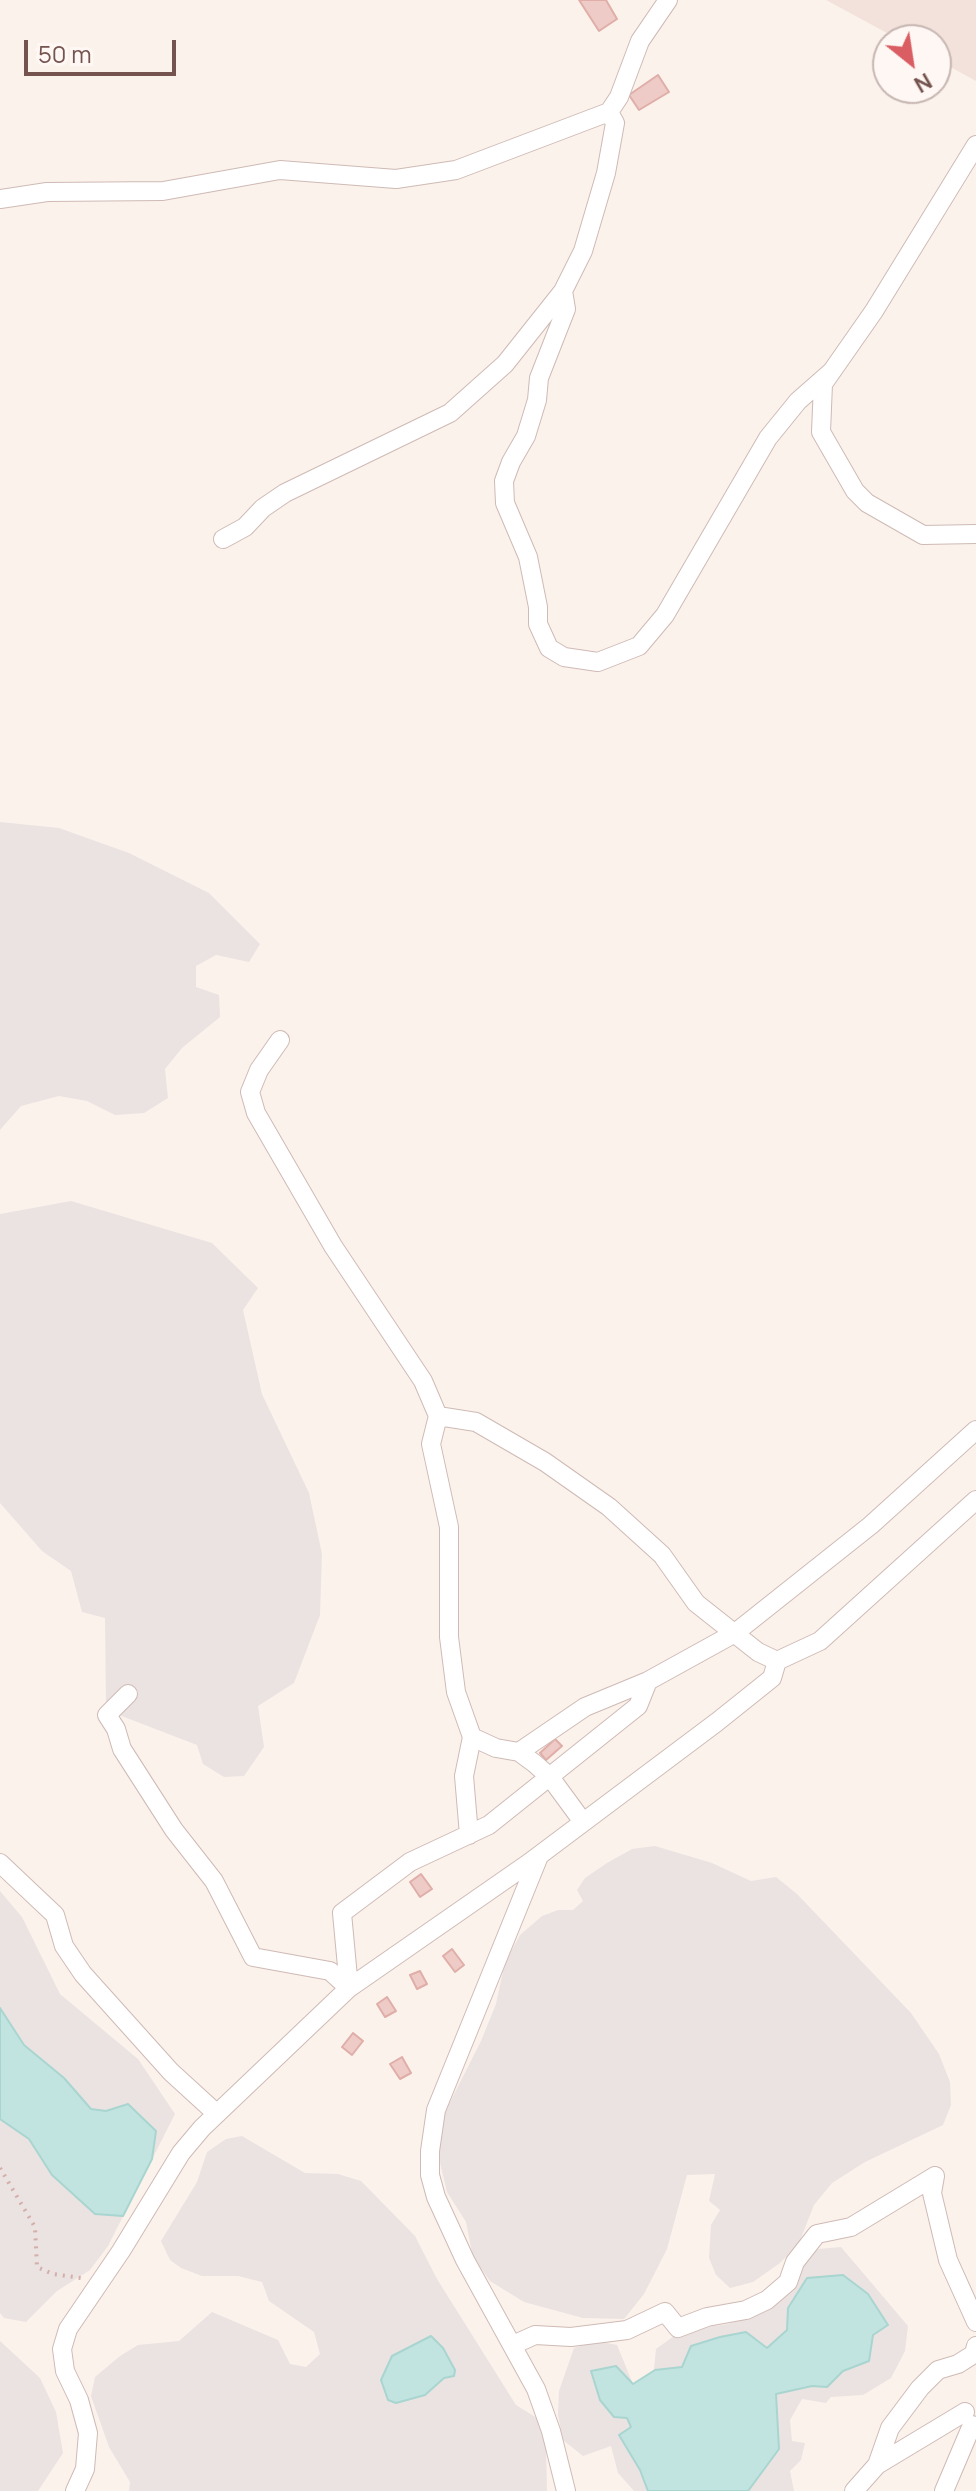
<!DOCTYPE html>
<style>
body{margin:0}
#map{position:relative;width:976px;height:2491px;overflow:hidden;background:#fbf2ec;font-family:Manrope,sans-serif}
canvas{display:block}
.north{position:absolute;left:872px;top:24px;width:80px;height:80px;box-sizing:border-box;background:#fef7f3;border:2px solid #c7b6b2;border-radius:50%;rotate:150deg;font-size:22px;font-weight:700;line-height:32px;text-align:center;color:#755450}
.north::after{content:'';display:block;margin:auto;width:28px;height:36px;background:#d95d63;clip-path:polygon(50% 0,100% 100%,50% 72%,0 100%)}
.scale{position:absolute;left:24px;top:40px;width:152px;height:36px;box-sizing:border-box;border:4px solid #755450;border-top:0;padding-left:10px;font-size:24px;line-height:28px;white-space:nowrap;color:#755450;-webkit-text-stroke:6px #fef7f3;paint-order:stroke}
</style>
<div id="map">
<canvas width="976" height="2491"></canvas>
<div class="north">N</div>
<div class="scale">50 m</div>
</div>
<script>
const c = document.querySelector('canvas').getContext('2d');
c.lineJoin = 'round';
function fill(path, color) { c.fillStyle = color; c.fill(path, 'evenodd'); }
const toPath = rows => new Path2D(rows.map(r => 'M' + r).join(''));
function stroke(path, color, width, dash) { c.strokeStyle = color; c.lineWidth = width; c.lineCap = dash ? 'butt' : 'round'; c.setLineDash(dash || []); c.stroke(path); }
const residential = toPath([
 [826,0,976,0,976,81,936,59,936,40,900,40]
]);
const industrial = toPath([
 [0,822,59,828,129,853,209,893,260,944,249,962,216,955,196,966,196,987,219,995,220,1017,182,1048,165,1069,168,1098,144,1113,115,1115,87,1101,59,1096,21,1106,0,1130],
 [71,1201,212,1243,258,1288,243,1310,262,1394,309,1493,322,1554,320,1615,294,1683,258,1706,264,1747,244,1776,224,1777,203,1764,197,1745,106,1710,105,1618,82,1612,71,1571,42,1551,0,1503,0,1214],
 [655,1846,712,1863,751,1881,776,1877,797,1894,911,2013,939,2054,950,2082,951,2105,943,2125,865,2162,832,2183,814,2205,799,2243,780,2263,753,2282,730,2288,716,2275,709,2258,711,2225,720,2210,709,2201,715,2174,687,2175,667,2249,644,2294,624,2319,583,2318,524,2302,490,2281,473,2258,466,2222,447,2192,438,2154,441,2120,481,2041,496,2004,505,1962,520,1935,542,1916,558,1910,573,1910,583,1901,577,1890,585,1878,607,1863,632,1849],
 [0,1891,22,1917,60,1994,138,2059,175,2114,108,2246,90,2270,57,2291,26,2322,4,2318,0,2313],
 [242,2136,305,2173,338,2174,361,2181,415,2236,437,2279,516,2405,537,2418,546,2447,547,2491,129,2491,130,2482,109,2447,91,2396,95,2377,120,2356,138,2345,179,2341,212,2312,278,2340,290,2364,306,2367,320,2354,314,2332,269,2301,262,2282,238,2276,202,2276,181,2268,170,2260,161,2241,197,2182,207,2152,226,2139],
 [841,2247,908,2326,905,2351,891,2378,863,2395,831,2397,826,2403,802,2399,790,2420,792,2441,805,2443,801,2460,790,2471,794,2491,634,2491,618,2473,611,2446,583,2456,563,2440,558,2415,559,2391,574,2348,597,2341,617,2345,633,2384,654,2370,656,2349,681,2331,728,2324,750,2316,818,2249],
 [0,2341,40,2378,56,2412,63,2453,38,2491,0,2491]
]);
const water = toPath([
 [0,2008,24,2045,64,2078,91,2109,106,2111,128,2104,156,2131,152,2159,123,2216,95,2214,52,2175,29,2139,0,2119,0,2008],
 [843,2275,868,2294,888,2325,873,2335,869,2361,843,2371,827,2387,812,2386,776,2394,779,2449,748,2491,648,2491,640,2470,619,2435,631,2427,627,2418,614,2417,600,2400,591,2371,616,2366,633,2384,655,2370,682,2367,691,2346,720,2337,746,2332,767,2348,787,2330,788,2308,807,2278,843,2275],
 [431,2336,443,2348,455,2370,454,2376,444,2378,425,2395,396,2403,388,2400,381,2380,392,2356,431,2336]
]);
const building = toPath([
 [579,0,606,0,617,19,599,31,579,0],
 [658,75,669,92,639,110,629,95,658,75],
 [555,1739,562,1746,546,1760,540,1753,555,1739],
 [421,1874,432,1889,420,1897,410,1882,421,1874],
 [452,1949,464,1965,455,1972,443,1956,452,1949],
 [420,1971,427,1984,417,1989,410,1975,420,1971],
 [387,1997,396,2011,385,2017,377,2004,387,1997],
 [353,2033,363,2041,352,2055,342,2047,353,2033],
 [402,2057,411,2073,400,2079,390,2064,402,2057]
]);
const path = toPath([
 [0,2168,35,2227,37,2267,53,2274,81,2278]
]);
const minor = toPath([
 [976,145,874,311,823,384,821,432,855,491,867,503,923,535,976,534],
 [0,199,47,192,163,191,280,170,396,179,456,170,609,112,619,97,640,41,668,0],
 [563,291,566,309,539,378,537,400,526,436,511,462,504,481,505,503,528,557,538,607,538,624,549,648,564,657,598,662,639,646,665,615,768,438,798,401,831,372],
 [223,539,245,527,263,508,285,493,450,413,505,364,563,291,583,251,606,173,615,123,609,112],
 [280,1040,259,1070,250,1092,256,1113,333,1246,423,1381,438,1416,431,1444,449,1527,449,1637,456,1692,472,1737,464,1776,469,1835],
 [438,1416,476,1422,545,1462,609,1507,662,1555,696,1603,758,1652,777,1661],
 [128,1694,107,1715,116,1729,122,1749,174,1830,214,1881,253,1957,330,1971,349,1988],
 [472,1737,496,1748,519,1752,534,1763,550,1777,583,1822],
 [519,1752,585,1707,648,1681],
 [539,1856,436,2110,430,2151,430,2175,436,2197,465,2260,536,2389,551,2431,566,2491],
 [0,1863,55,1915,64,1946,83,1974,171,2072,217,2114],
 [349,1988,342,1913,410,1862,489,1825,638,1706,648,1681,735,1633,871,1525,976,1430],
 [935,2176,932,2193,948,2260,976,2322],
 [513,2345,535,2335,571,2337,627,2330,665,2312,678,2328,707,2317,746,2310,767,2300,788,2282,795,2262,817,2234,851,2227,935,2176],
 [877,2465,890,2428,920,2388,938,2370,958,2364,974,2354,976,2346],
 [75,2491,85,2469,88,2433,79,2400,65,2371,62,2349,68,2329,121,2251,181,2153,202,2128,349,1988,529,1863,717,1722,772,1678,777,1661,820,1641,976,1500],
 [854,2491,877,2465,965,2412],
 [944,2491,972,2425]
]);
fill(residential, '#f2e2db');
fill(industrial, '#ebe3e1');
fill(water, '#c2e4e0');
stroke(water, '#a9d5d0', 2);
fill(building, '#eecbc6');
stroke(building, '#e0aea8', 2);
stroke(minor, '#cfbab5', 20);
stroke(path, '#d4aea9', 4, [2, 6]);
stroke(minor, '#fff', 18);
</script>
